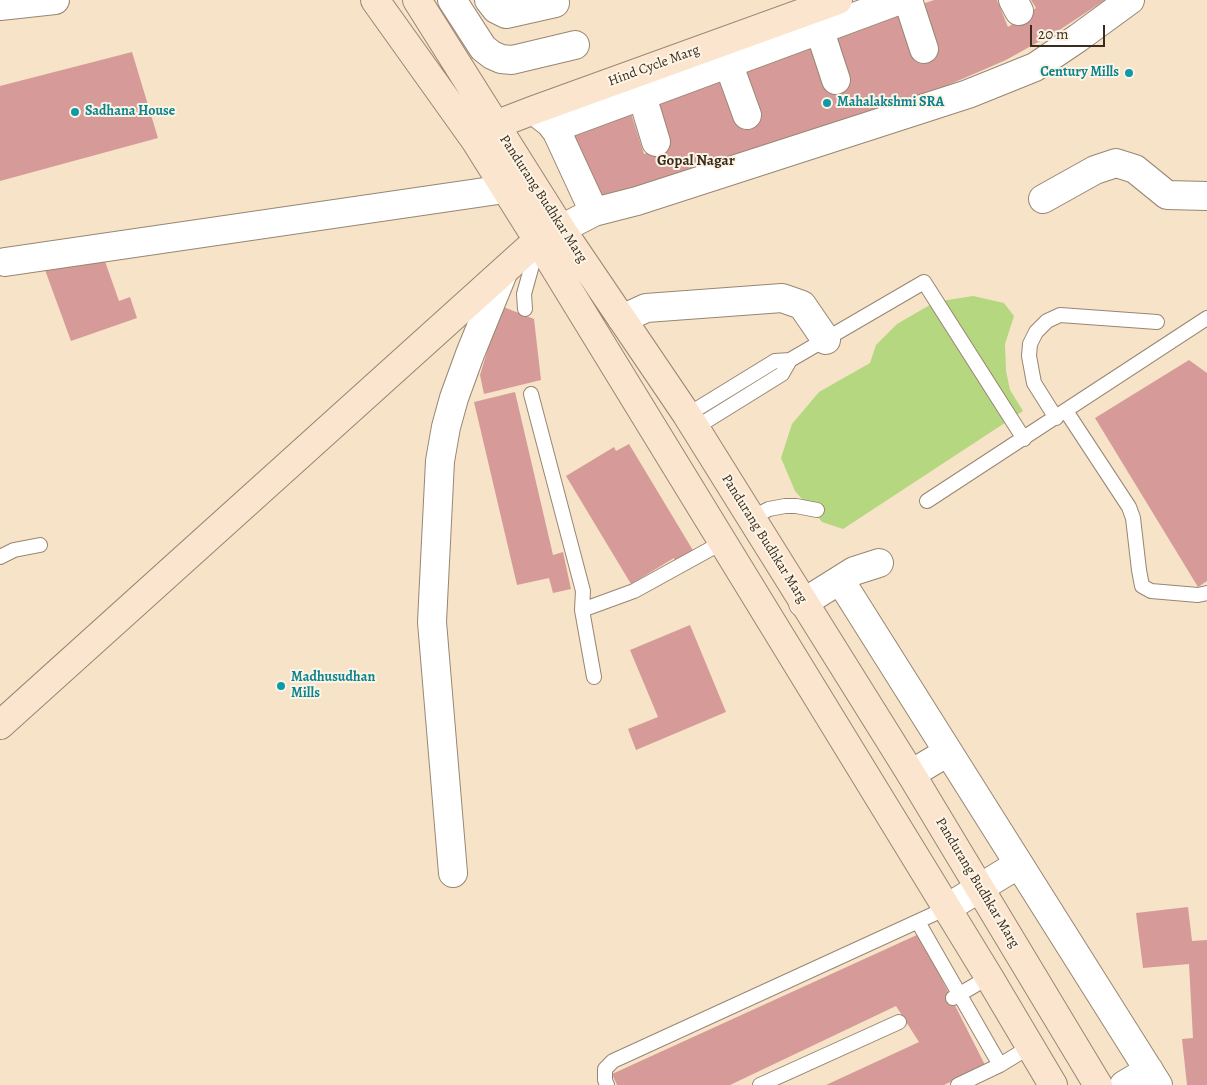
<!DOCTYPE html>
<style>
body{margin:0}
#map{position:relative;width:1207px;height:1085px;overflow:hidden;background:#f6e3c8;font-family:Alegreya,serif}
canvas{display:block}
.scale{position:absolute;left:1030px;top:25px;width:75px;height:22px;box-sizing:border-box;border:2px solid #3b2a1e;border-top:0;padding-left:6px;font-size:15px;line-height:18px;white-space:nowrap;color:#3b2a1e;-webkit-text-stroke:4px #fcf5e5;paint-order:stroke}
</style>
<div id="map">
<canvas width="1207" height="1085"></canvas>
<div class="scale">20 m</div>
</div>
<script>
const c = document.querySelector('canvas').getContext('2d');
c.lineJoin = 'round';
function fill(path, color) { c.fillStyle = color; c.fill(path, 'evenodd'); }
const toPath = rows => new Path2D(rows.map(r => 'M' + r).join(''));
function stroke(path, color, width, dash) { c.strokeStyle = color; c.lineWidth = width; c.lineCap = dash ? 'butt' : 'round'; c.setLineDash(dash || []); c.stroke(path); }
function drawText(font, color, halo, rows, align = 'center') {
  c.font = font + ' Alegreya,serif'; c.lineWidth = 4; c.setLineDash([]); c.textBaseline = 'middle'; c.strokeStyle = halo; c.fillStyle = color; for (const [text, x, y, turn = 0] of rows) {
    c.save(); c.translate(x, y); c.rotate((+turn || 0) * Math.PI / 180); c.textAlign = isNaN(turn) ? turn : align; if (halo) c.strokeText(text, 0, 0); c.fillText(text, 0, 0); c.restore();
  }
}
const green = toPath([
 [973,296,1004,303,1014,316,1005,344,1006,371,1010,390,1023,411,843,529,822,522,795,491,781,458,792,424,819,392,870,363,876,345,897,324,935,302]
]);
const building = toPath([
 [934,0,997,0,1008,27,1036,8,1031,0,1105,0,1058,31,1006,60,932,92,596,202,562,131,629,107,644,154,669,146,655,99,810,44,825,90,847,82,830,36,900,12,914,59,935,52,922,4],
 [132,52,158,138,0,181,0,86],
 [101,250,119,301,130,297,137,318,71,341,45,270],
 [501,306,534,319,541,380,484,394,480,375],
 [1189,360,1207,373,1207,581,1198,587,1095,418],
 [515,392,553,555,563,552,571,589,553,593,549,578,517,585,474,402],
 [629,444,694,552,676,563,674,558,631,584,566,476,614,447,616,451],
 [690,625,726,712,636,750,628,729,658,717,630,650],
 [1188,907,1192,941,1207,940,1207,1085,1187,1085,1182,1039,1193,1038,1189,964,1143,968,1136,913],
 [919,934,985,1065,944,1085,826,1085,919,1042,896,1006,730,1085,617,1085,612,1074]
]);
const lane = toPath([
 [525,309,524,294,537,247],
 [790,360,924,282,1024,439],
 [531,394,583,591,582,610,594,677],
 [1066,411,1129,507,1133,518,1139,570,1142,586,1151,591,1198,595,1207,593],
 [687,415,775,361,790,360,782,374,695,428],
 [1056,418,1034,383,1029,356,1030,344,1036,332,1047,321,1060,315,1157,322],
 [927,501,1207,318],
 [751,518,769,509,785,506,796,506,817,510],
 [0,557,14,550,40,545],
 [582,610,634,591,723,542],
 [918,922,1000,1065,958,1085],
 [953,998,989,977],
 [1000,1065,1031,1046],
 [607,1085,605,1080,605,1069,613,1061,947,908],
 [760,1085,899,1022]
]);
const street = toPath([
 [452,0,483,48,492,55,501,59,512,60,575,45],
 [489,0,496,9,506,14,555,3],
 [908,0,924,49],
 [1013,0,1019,11],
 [0,6,55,0],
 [814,13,836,80],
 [722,46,747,115],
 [637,79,656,142],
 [541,116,550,123,557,132,594,212],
 [554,128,900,0],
 [1043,199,1095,170,1116,163,1135,169,1167,195,1207,196],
 [561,229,594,212,637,201,968,94,1035,67,1078,38,1130,0],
 [5,262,505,189],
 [622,319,646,308,782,298,802,305,826,340],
 [840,580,1158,1085],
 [803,603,854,571,879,563],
 [911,774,948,752],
 [453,873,432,622,440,461,446,427,454,398,470,354,503,273],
 [947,908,1019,864],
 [1124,1085,1149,1070]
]);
const secondary = toPath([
 [375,0,475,140,539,242,989,977,1053,1085],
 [417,0,561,229,687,415,911,774,1098,1085],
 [480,136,495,125,534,110,838,0],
 [0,725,528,249,553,233]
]);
const markers = [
 [1129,73,5,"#0f9aa8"],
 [827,103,5,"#0f9aa8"],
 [75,112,5,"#0f9aa8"],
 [281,686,5,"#0f9aa8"]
];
const streetNames = [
 ["Hind Cycle Marg",654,66,-20],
 ["Pandurang Budhkar Marg",543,199,57],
 ["Pandurang Budhkar Marg",764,539,58],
 ["Pandurang Budhkar Marg",977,883,59]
];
const cultureNames = [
 ["Century Mills",1119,73,"right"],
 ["Mahalakshmi SRA",837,103],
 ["Sadhana House",85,112],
 ["Madhusudhan",291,678],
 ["Mills",291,694]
];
const neighbourhoodNames = [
 ["Gopal Nagar",696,161]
];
fill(green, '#b4d77f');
fill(building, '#d69b98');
stroke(lane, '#988673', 16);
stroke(street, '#988673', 30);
stroke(secondary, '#988673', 30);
stroke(lane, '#fff', 14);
stroke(street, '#fff', 28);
stroke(secondary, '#fbe5cf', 28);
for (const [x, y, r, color] of markers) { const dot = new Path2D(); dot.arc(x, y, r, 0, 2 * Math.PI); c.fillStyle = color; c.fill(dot); stroke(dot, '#fcf5e5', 2); }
drawText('14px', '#3b2a1e', '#fcf5e5', streetNames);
drawText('bold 14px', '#0d838f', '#fcf5e5', cultureNames, 'left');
drawText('bold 15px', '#3b2a1e', '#fcf5e5', neighbourhoodNames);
</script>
